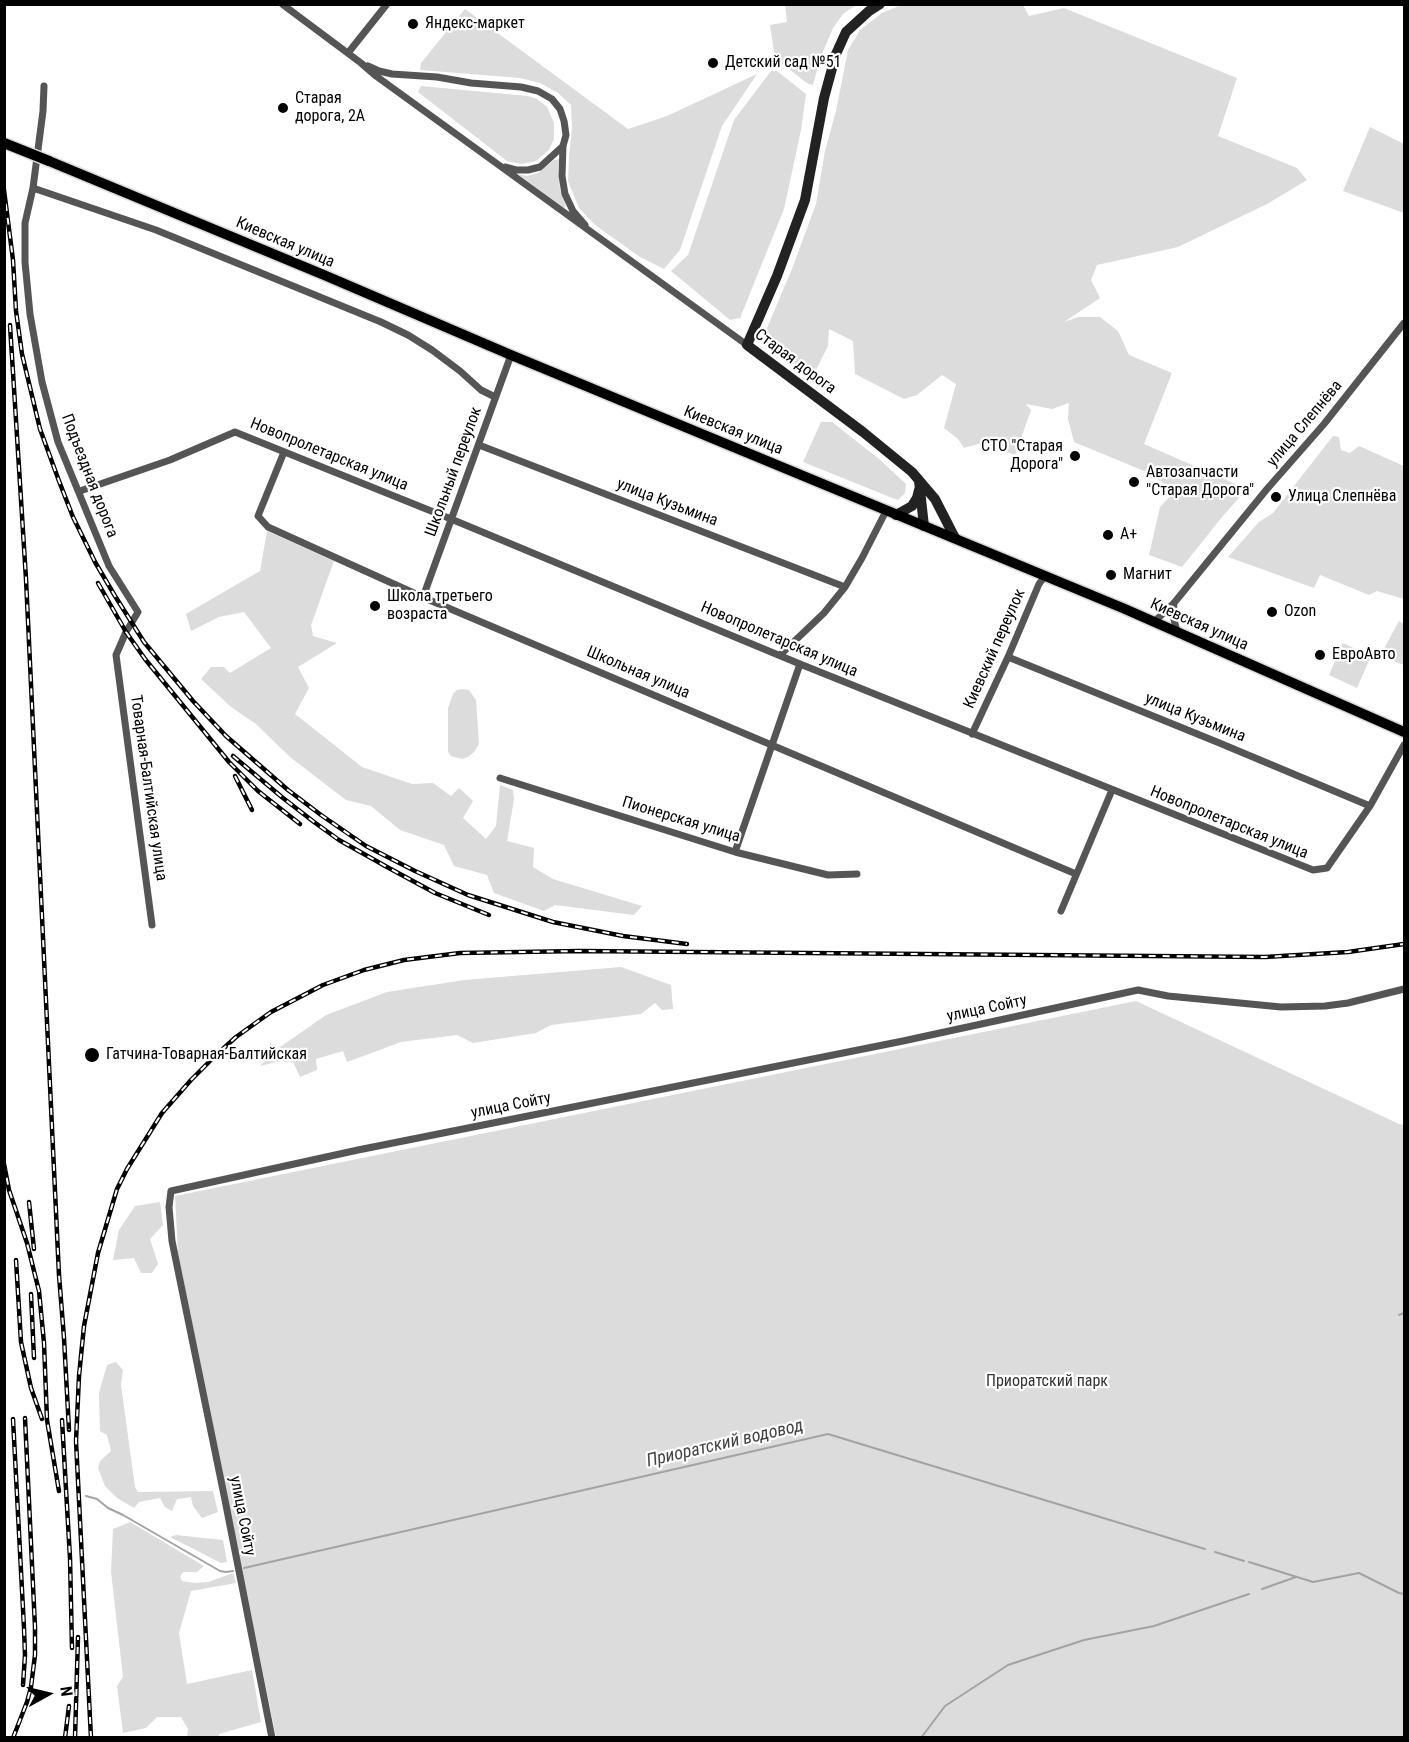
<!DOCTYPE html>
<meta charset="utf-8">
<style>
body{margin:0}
#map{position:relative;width:1409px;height:1742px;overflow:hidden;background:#fff;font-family:"Roboto Condensed",sans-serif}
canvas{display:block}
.frame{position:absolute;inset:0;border:6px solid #000;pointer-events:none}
.north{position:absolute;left:18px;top:1664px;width:60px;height:60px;-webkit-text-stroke:4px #fff;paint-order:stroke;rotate:82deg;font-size:16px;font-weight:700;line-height:24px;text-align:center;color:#000}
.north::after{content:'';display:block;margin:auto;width:21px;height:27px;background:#000;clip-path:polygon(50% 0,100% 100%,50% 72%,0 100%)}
</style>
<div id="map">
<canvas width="1409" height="1742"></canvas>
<div class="frame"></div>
<div class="north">N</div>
</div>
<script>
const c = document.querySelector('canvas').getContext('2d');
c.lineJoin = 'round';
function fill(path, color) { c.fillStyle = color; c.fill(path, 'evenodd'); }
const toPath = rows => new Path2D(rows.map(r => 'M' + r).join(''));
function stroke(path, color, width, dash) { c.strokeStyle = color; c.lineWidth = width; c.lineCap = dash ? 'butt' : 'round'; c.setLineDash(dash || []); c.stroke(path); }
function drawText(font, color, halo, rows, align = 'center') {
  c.font = font + ' "Roboto Condensed",sans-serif'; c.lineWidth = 4.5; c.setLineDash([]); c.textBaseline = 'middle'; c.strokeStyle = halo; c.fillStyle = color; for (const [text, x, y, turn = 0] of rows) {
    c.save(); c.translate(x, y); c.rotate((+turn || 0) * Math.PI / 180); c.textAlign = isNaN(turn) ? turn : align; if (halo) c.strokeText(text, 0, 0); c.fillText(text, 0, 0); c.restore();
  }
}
const green = toPath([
 [785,5,856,5,843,14,833,28,820,59,813,85,808,84,775,58,770,25,787,22],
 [901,5,1023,5,1029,16,1064,8,1237,78,1218,136,1297,168,1307,180,1267,204,1178,247,1097,265,1091,280,1100,298,1064,322,1078,317,1100,317,1118,331,1129,355,1172,373,1144,444,1247,489,1222,517,1182,567,1149,555,1160,507,1175,491,1149,473,1074,442,1068,419,1069,403,1052,409,1026,404,1031,410,1015,455,982,443,964,448,958,439,944,428,956,384,942,375,917,395,904,399,855,374,853,341,829,329,828,346,814,374,805,374,773,350,767,328,792,269,816,204,825,151,836,111,848,50,860,30,882,13],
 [465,9,628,129,667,116,757,74,722,126,680,250,664,269,640,257,595,225,579,208,568,181,569,156,572,128,571,105,558,93,540,83,520,78,420,70,421,63],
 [771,71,777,71,806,94,801,130,784,209,740,318,730,320,671,271,688,255,734,120],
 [421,86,528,96,537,99,547,107,554,123,554,139,549,150,536,161,522,164,507,161,418,92],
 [1370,127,1404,144,1404,213,1343,191],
 [559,159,558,172,560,189,566,206,564,208,518,174,527,176,538,173,554,160],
 [821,422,832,422,879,459,906,484,905,493,898,500,890,497,803,462],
 [1333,436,1339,437,1341,450,1350,453,1359,446,1404,466,1404,599,1377,591,1369,595,1320,575,1314,588,1228,557,1259,522,1273,513],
 [267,531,334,561,311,625,313,636,337,643,298,667,309,688,295,714,362,767,412,784,433,783,451,796,459,788,473,801,463,818,486,839,496,826,500,785,513,790,514,799,507,841,534,848,533,867,553,879,642,906,634,915,555,905,544,911,494,893,487,875,454,866,444,845,400,830,371,806,346,800,290,757,256,724,231,707,201,679,211,667,224,667,230,673,271,648,244,612,219,617,191,631,186,614,260,571],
 [1399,621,1404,624,1404,665,1380,656],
 [1343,643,1371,656,1357,688,1329,675],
 [462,689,469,690,476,700,479,744,474,752,468,757,462,759,451,756,448,752,448,708,453,694,457,690],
 [621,967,671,985,673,1009,662,1010,655,1003,641,1014,551,1025,536,1033,473,1043,457,1035,401,1042,347,1062,343,1051,316,1059,317,1070,300,1077,293,1062,280,1061,260,1066,273,1052,326,1015,387,992,464,980],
 [1136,1001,1399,1124,1404,1125,1404,1737,276,1737,178,1253,175,1196],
 [160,1202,163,1225,150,1239,158,1264,152,1273,141,1273,134,1258,113,1260,119,1230,135,1206],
 [116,1362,123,1370,121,1385,135,1487,138,1492,213,1491,218,1512,202,1518,193,1506,191,1497,177,1499,172,1511,165,1507,160,1498,139,1502,134,1508,117,1498,105,1486,98,1468,100,1461,111,1451,107,1435,100,1431,99,1393,107,1365],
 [130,1522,204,1566,197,1572,183,1572,180,1577,182,1581,195,1583,208,1582,233,1573,236,1583,191,1591,179,1633,187,1684,252,1670,261,1722,219,1734,219,1737,187,1737,188,1729,181,1717,157,1717,146,1728,123,1733,117,1686,123,1677,111,1572,113,1529],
 [176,1535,223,1540,227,1562,221,1563,170,1537]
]);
const stream = toPath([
 [1399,1315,1404,1313],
 [86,1496,97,1499,108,1508,123,1515,220,1571,226,1572,233,1571],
 [1215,1552,1244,1561],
 [1249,1562,1313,1582,1359,1573,1399,1593,1404,1594],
 [244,1568,828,1434,1205,1549],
 [1262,1589,1296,1577],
 [921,1738,945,1706,1008,1665,1084,1640,1154,1626,1249,1594]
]);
const street = toPath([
 [282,4,361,63,376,76,747,345],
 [348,53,387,4],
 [368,66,379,71,392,74,437,77,471,83,521,87,538,91,552,99,560,109,564,121,566,135,563,146,562,176,565,194,573,211,585,225],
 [44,86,43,111,33,188,25,223,25,262,30,314,42,382,58,442,109,566,138,612,126,632,116,655,152,925],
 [505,167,516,170,528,170,540,167,563,146],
 [33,188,156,230,381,322,408,335,432,350,460,371,481,390,495,397],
 [479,445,845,587],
 [284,452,258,516,268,527,427,599,1076,874],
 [80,491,170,460,235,432,451,519,800,664,1313,870,1327,868,1370,806,1404,745],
 [423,597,511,355],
 [1174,603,1173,615,1177,632],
 [1154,622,1174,603,1267,489,1324,424,1404,323],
 [780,655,824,613,845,587,862,558,886,511],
 [1008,657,1217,742,1370,806],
 [972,734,1008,657,1039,584,1045,576],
 [500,778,735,852,828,875,857,874],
 [735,852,800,664],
 [1061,911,1112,790],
 [272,1738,224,1495,172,1241,169,1207,171,1191,358,1150,903,1041,1138,990,1168,996,1281,1007,1325,1006,1348,1003,1404,989]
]);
const secondary = toPath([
 [880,4,869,11,846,32,836,54,824,98,805,200,777,276,747,345,863,432,912,472,935,499,955,538],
 [919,481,924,526],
 [896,515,912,506,917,498,919,490]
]);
const primary = toPath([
 [49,161,324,275,511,355,1125,609,1404,732]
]);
const rail = toPath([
 [4,190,13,260,16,311,22,354,40,429,59,481,73,517,95,562,115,596,144,642,193,701,226,736,288,790,321,815,366,846,415,871,468,895,553,922,623,936,687,944],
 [10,325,26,579,59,1275,64,1338,69,1430],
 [98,583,126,632,145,659,229,762,258,791,300,824],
 [233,756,283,798,314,822,339,840,387,867,435,893,489,915],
 [235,776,252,810],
 [4,1164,9,1190,27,1243,39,1291,44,1343,47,1420,59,1491],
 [29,1202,34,1249],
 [16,1260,21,1342,31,1388,42,1419],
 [31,1294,34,1358],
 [13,1419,24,1628,25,1655,23,1685],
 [62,1420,70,1558,72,1648],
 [13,1738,27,1702,31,1687,35,1655,35,1627,25,1418],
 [65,1738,69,1706],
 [75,1738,78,1637],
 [91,1738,76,1441,79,1376,84,1326,98,1253,117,1189,127,1169,162,1113,191,1080,213,1058,236,1037,271,1012,323,985,364,970,404,960,460,953,580,951,1265,957,1348,952,1404,944]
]);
const primaryBridge = toPath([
 [4,143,49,161]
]);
const markers = [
 [413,24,6,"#000"],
 [713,63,6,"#000"],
 [283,108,6,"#000"],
 [1075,456,6,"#000"],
 [1134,482,6,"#000"],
 [1276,497,6,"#000"],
 [1108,535,6,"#000"],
 [1111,575,6,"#000"],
 [375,606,6,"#000"],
 [1272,612,6,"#000"],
 [1320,655,6,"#000"],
 [92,1055,8,"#000"]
];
const poiNames = [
 ["Яндекс-маркет",425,24],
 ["Детский сад №51",725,63],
 ["Старая",295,99],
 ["дорога, 2А",295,117],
 ["СТО \"Старая",1063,447,"right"],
 ["Дорога\"",1063,465,"right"],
 ["Автозапчасти",1146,473],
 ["\"Старая Дорога\"",1146,491],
 ["Улица Слепнёва",1288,497],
 ["А+",1120,535],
 ["Магнит",1123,575],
 ["Школа третьего",387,597],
 ["возраста",387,615],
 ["Ozon",1284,612],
 ["ЕвроАвто",1332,655],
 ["Гатчина-Товарная-Балтийская",106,1055]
];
const streetNames = [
 ["Киевская улица",285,243,23],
 ["Старая дорога",795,362,37],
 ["улица Слепнёва",1305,424,-50],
 ["Киевская улица",733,431,22],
 ["Новопролетарская улица",329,455,22],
 ["Школьный переулок",454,472,-70],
 ["Подъездная дорога",89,476,69],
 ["улица Кузьмина",667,503,21],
 ["Киевская улица",1199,625,24],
 ["Новопролетарская улица",779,640,23],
 ["Киевский переулок",995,649,-66],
 ["Школьная улица",638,673,23],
 ["улица Кузьмина",1195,718,22],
 ["Товарная-Балтийская улица",148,788,82],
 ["Пионерская улица",681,820,17],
 ["Новопролетарская улица",1229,823,22],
 ["улица Сойту",987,1009,-12],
 ["улица Сойту",511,1106,-11],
 ["улица Сойту",242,1516,79]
];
const parkNames = [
 ["Приоратский парк",1047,1382]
];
const waterNames = [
 ["Приоратский водовод",725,1444,-13]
];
fill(green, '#dcdcdc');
stroke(stream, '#a3a3a3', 2);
stroke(primary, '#dbdbdb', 13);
stroke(street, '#555', 7);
stroke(secondary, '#222', 10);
stroke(primary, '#000', 10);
stroke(rail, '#000', 4.5);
stroke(rail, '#fff', 2, [7]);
stroke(primaryBridge, '#dbdbdb', 13, []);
stroke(primaryBridge, '#000', 10);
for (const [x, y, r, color] of markers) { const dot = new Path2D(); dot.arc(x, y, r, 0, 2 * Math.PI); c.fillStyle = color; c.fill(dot); stroke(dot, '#fff', 2); }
drawText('16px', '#000', '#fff', poiNames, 'left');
drawText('16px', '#000', '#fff', streetNames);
drawText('16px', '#333', '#fff', parkNames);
drawText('italic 18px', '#444', '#fff', waterNames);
</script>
